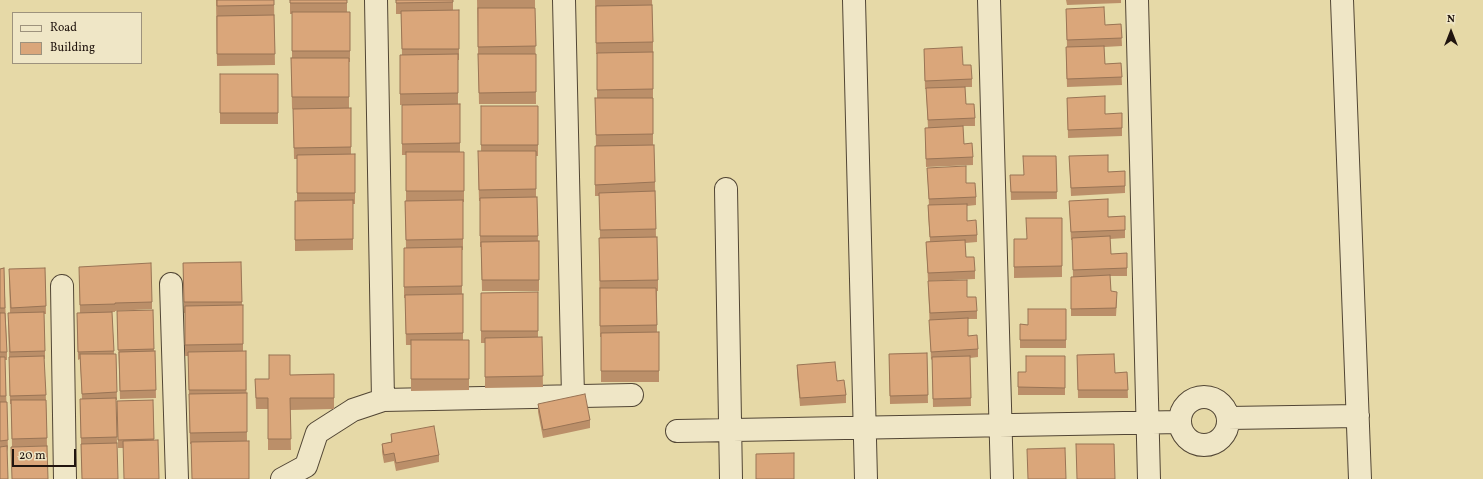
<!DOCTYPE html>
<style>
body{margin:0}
#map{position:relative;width:1483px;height:479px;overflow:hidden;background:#e6d9a7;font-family:Vollkorn,serif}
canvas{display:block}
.legend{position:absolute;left:12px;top:12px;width:130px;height:52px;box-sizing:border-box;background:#efe6c6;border:1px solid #9d927d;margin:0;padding:5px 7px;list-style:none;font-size:12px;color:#21150f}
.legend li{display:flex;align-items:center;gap:8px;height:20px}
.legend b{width:20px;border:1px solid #9d927d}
.north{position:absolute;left:1431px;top:12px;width:40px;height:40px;-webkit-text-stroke:3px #efe6c6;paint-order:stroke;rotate:0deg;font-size:11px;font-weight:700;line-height:16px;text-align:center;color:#21150f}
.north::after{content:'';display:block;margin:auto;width:14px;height:18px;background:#21150f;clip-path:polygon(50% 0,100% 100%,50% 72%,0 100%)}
.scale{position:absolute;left:12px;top:449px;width:64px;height:18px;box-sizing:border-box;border:2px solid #21150f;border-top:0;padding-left:5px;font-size:12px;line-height:14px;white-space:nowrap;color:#21150f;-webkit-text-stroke:3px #efe6c6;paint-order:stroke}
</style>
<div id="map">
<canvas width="1483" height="479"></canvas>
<ul class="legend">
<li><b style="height:5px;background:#efe6c6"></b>Road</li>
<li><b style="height:11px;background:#daa67a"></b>Building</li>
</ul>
<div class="north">N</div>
<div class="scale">20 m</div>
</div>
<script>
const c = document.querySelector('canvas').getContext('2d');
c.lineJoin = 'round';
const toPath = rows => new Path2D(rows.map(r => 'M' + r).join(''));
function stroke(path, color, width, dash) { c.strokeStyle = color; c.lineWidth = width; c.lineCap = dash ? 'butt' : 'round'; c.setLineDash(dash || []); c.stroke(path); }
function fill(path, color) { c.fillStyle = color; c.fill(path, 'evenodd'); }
const minor = toPath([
 [376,0,383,400],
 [564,0,573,396],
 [854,0,866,479],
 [989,0,1002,479],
 [1137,0,1149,479],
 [1342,0,1360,479],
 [726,189,731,479],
 [171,284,177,479],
 [62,286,65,479],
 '1180 421a24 24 0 1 1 48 0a24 24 0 1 1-48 0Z',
 [1228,418,1358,416],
 [677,431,1180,422],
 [282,479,306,466,317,433,353,410,383,400,632,395]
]);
const wall = toPath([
 [216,0,274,0,275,65,217,66],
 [290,0,347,0,347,12,350,12,350,62,349,62,349,108,292,109,291,58,292,58,292,14,290,14],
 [396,0,453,0,453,10,459,10,459,60,458,60,458,104,460,104,460,152,464,152,464,202,463,202,463,250,462,250,462,294,463,294,463,340,469,340,469,390,411,391,411,345,406,345,405,298,404,298,404,248,406,248,405,201,406,201,406,155,402,155,402,105,400,105,400,66,402,55,401,14,396,14],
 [477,0,535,0,536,104,479,104],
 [595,0,652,0,653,42,653,145,655,182,656,237,658,280,658,291,657,291,657,332,659,332,659,382,601,382,601,337,600,337,599,249,600,238,599,196,595,196,595,146,596,146,595,98,597,98,597,54,596,54],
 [1066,0,1121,0,1121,3,1067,5],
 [1066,9,1105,25,1121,24,1122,46,1104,47,1105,64,1121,63,1122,85,1067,87,1066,55,1066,47,1067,47],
 [924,49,963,65,972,79,972,87,965,87,966,104,975,118,975,126,963,126,964,144,973,157,973,165,926,167,925,128,928,128,926,89,925,89],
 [220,74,278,74,278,124,220,124],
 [1067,98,1105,114,1122,128,1122,136,1068,138],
 [481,106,538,106,538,156,536,156,536,197,537,197,538,241,539,241,539,291,482,291,481,247,480,247,480,201,479,201,478,162,481,151],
 [351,108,351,154,355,154,355,204,353,204,353,250,295,251,295,201,297,201,297,159,294,159,293,109],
 [1056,156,1057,199,1011,200,1010,175,1023,175],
 [1069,156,1108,172,1125,171,1125,193,1071,196],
 [927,168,966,183,976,197,976,205,967,206,967,221,977,235,977,242,965,243,966,257,975,271,975,279,928,281,926,242,930,241,928,213,928,205,929,205],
 [1069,201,1108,217,1125,216,1125,238,1110,239,1111,254,1127,268,1127,276,1110,276,1111,291,1117,300,1116,316,1071,316,1071,277,1073,277,1072,240,1071,240],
 [1062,218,1062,277,1014,278,1014,239,1026,239],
 [241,262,242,305,243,305,243,351,246,351,247,441,190,444,188,356,185,356,185,313,184,313,183,263],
 [4,268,7,352,7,360,5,360,8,448,0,479,0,269],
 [45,268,46,314,44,314,45,351,45,359,44,359,46,400,47,446,12,447,11,404,10,404,9,357,8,321,10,313,9,277],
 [79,275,152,302,152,309,115,311,115,312,112,312,114,354,116,354,117,400,116,400,117,443,82,479,80,407,82,399,80,359,78,360,77,321,80,313],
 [928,281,967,297,977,311,977,319,968,319,968,336,978,349,978,357,970,358,971,406,933,407,932,359,931,360],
 [538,292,538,337,542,337,543,387,485,388,485,343,481,343,481,293],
 [1066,309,1066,348,1020,348,1020,324,1028,325],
 [153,310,154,351,155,351,156,398,120,399,117,311],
 [927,353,928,403,890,404,889,354],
 [1077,355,1115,373,1127,372,1128,398,1078,398],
 [1065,356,1065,395,1018,395,1018,372,1026,372],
 [797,365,837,381,846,395,846,403,800,406,797,373],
 [334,374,334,409,290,410,291,450,268,450,268,409,256,409,255,379,269,379,290,375],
 [153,400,154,441,123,448,118,448,117,401],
 [538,404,590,420,590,428,543,438,538,412],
 [391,434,439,455,439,462,396,471,394,461,384,463,382,452,382,444,391,442]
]);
const building = toPath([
 [217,0,274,0,274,5,217,6,217,0],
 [290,0,347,0,347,3,290,3,290,0],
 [396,0,453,0,453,2,396,3,396,0],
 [652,5,653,42,596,43,596,6,652,5],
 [1104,7,1105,25,1121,24,1122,38,1067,40,1066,9,1104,7],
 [478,8,535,8,536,46,478,47,478,8],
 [459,10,459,49,402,49,401,11,459,10],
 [292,12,350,12,350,51,292,51,292,12],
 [274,15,275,54,217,54,217,16,274,15],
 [1104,46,1105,64,1121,63,1122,77,1067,79,1066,47,1104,46],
 [962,47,963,65,971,65,972,79,925,81,924,49,962,47],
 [653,52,653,89,597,90,597,53,653,52],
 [458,54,458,93,400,94,400,55,458,54],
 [478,54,536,54,536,92,479,93,478,54],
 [291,58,349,58,349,97,292,97,291,58],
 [220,74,278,74,278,113,220,113,220,74],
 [965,87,966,104,974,104,975,118,928,120,926,88,965,87],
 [1105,96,1105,114,1122,113,1122,128,1068,130,1067,98,1105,96],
 [595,98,653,98,653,134,596,135,595,98],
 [460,104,460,143,402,144,402,105,460,104],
 [481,106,538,106,538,145,481,145,481,106],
 [351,108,351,147,294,148,293,109,351,108],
 [963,126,964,144,972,143,973,157,926,159,925,128,963,126],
 [654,145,655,182,595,185,595,146,654,145],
 [478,151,536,151,536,189,479,190,478,151],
 [406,152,464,152,464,191,406,191,406,152],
 [355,154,355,193,297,193,297,155,355,154],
 [1108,155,1108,172,1125,171,1125,186,1071,188,1069,156,1108,155],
 [1023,156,1056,156,1057,192,1011,192,1010,175,1024,175,1023,156],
 [966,166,966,183,975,183,976,197,929,199,927,168,966,166],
 [655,191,656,229,600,230,599,193,655,191],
 [537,197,538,236,480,236,480,198,537,197],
 [1108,199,1108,217,1125,216,1125,230,1071,232,1069,201,1108,199],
 [353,200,353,239,295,240,295,201,353,200],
 [463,200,463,239,406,240,405,201,463,200],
 [967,204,967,221,976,220,977,235,930,237,928,205,967,204],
 [1026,218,1062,218,1062,266,1014,267,1014,239,1027,239,1026,218],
 [1110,236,1111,254,1127,253,1127,268,1073,270,1072,238,1110,236],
 [657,237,658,280,600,281,599,238,657,237],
 [965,240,966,257,974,257,975,271,928,273,926,242,965,240],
 [539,241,539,280,482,280,481,242,539,241],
 [462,247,462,286,404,287,404,248,462,247],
 [241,262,242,302,184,302,183,263,241,262],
 [151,263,152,302,115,303,115,304,80,305,79,267,151,263],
 [4,268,5,308,0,308,0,269,4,268],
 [45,268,46,306,11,308,9,269,45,268],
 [1110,275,1111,291,1117,292,1116,308,1071,309,1071,277,1110,275],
 [967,280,967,297,976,297,977,311,930,313,928,281,967,280],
 [600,288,656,288,657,325,600,326,600,288],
 [538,292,538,331,481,331,481,293,538,292],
 [463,294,463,333,406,334,405,295,463,294],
 [243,305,243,344,185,345,185,306,243,305],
 [1028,309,1066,309,1066,340,1020,340,1020,324,1028,325,1028,309],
 [153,310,154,349,118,350,117,311,153,310],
 [44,312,45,351,10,352,8,313,44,312],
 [112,312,114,351,78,352,77,313,112,312],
 [0,313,5,313,7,352,0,352,0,313],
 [968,318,968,336,977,335,978,349,931,352,929,320,968,318],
 [659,332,659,371,601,371,601,333,659,332],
 [542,337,543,376,485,377,485,338,542,337],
 [411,340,469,340,469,379,411,379,411,340],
 [155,351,156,390,120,391,119,352,155,351],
 [246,351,246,390,189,390,188,352,246,351],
 [927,353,928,395,890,396,889,354,927,353],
 [80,354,116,354,117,392,82,394,80,354],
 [1114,354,1115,373,1127,372,1128,390,1078,390,1077,355,1114,354],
 [269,355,290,355,290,375,334,374,334,398,290,398,291,439,268,439,268,398,256,398,255,379,269,379,269,355],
 [44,356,46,395,10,396,9,357,44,356],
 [970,356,971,398,933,399,932,357,970,356],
 [1026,356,1065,356,1065,388,1018,387,1018,372,1026,372,1026,356],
 [0,357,5,357,6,396,0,396,0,357],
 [835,362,837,381,844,380,846,395,800,398,797,365,835,362],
 [247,393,247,432,190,433,189,394,247,393],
 [585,394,590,420,543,430,538,404,585,394],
 [116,398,117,437,81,438,80,399,116,398],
 [11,400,46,400,47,438,12,439,11,400],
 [153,400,154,439,118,440,117,401,153,400],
 [0,402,7,402,8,440,0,441,0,402],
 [434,426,439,455,396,463,394,453,384,455,382,444,392,442,391,434,434,426],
 [158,440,159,479,124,479,123,441,158,440],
 [249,441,249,479,192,479,191,442,249,441],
 [117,443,118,479,82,479,81,444,117,443],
 [1076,444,1114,444,1115,479,1077,479,1076,444],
 [7,446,8,479,0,479,0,447,7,446],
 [47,446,48,479,12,479,11,447,47,446],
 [1065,448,1066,479,1028,479,1027,449,1065,448],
 [794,453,794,479,756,479,756,454,794,453]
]);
stroke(minor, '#524635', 24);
stroke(minor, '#efe6c6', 22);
fill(wall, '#bb8f69');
fill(building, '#daa67a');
stroke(building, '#997455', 1);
</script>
